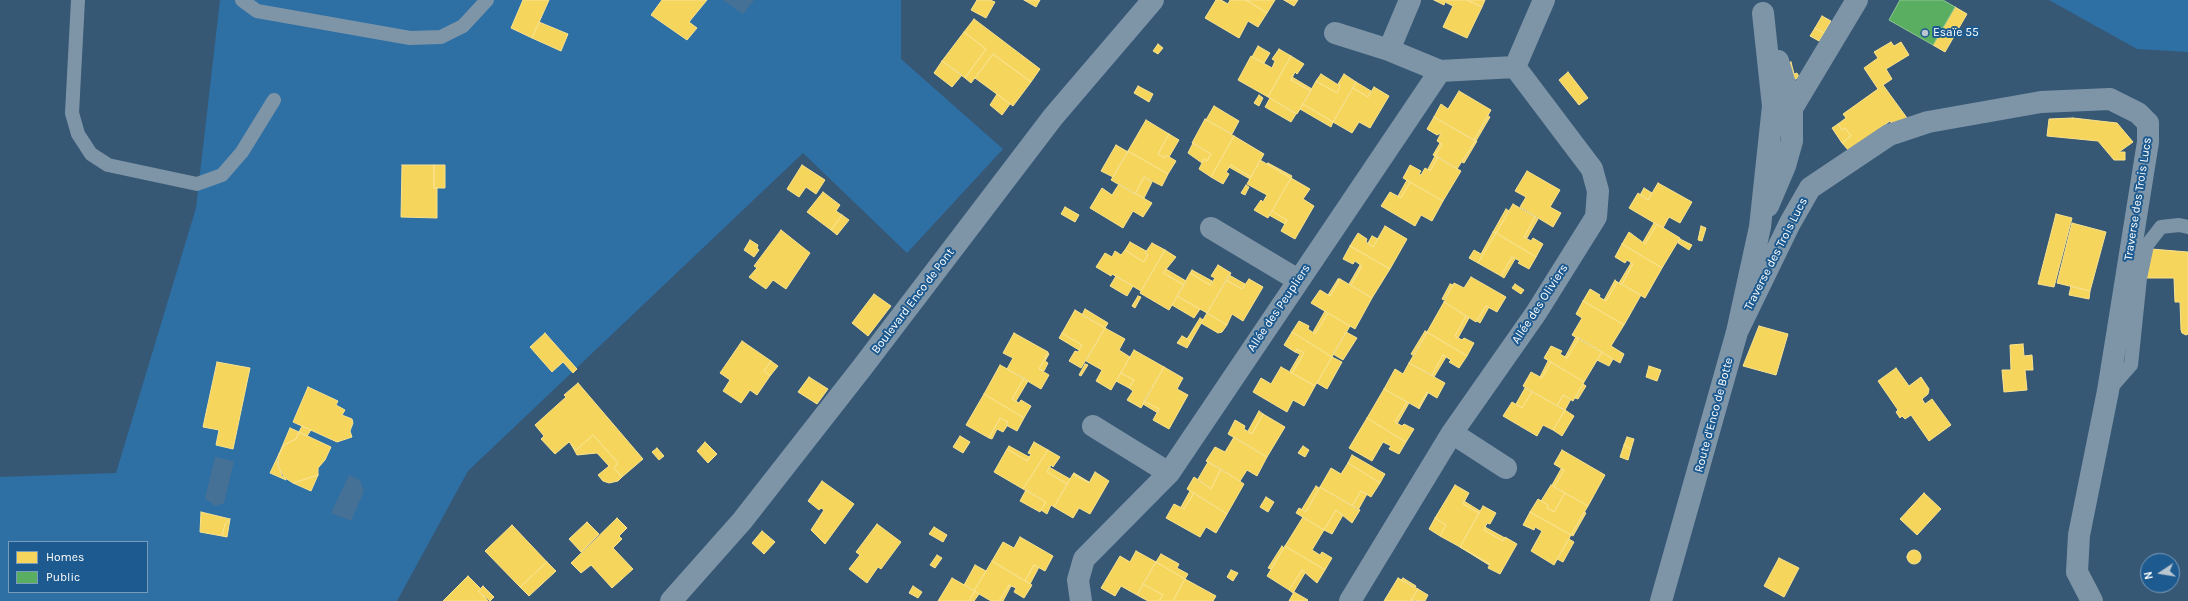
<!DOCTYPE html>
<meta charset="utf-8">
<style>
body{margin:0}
#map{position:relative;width:2188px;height:601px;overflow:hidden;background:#375875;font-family:Karla,sans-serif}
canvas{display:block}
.legend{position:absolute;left:8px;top:541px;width:140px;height:52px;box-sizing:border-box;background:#1d5a8f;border:1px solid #779cbc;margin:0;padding:5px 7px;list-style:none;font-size:12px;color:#fff}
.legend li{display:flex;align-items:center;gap:8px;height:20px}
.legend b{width:20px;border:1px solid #779cbc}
.north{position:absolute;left:2140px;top:553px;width:40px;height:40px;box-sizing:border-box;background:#1d5a8f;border:1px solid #779cbc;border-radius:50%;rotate:258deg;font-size:11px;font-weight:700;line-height:16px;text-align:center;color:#fff}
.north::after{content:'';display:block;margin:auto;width:14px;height:18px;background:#b9c5cf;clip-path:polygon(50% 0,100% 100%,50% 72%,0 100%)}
</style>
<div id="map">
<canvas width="2188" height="601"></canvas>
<ul class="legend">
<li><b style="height:11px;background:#f6d55c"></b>Homes</li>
<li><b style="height:11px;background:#5aae61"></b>Public</li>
</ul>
<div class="north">N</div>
</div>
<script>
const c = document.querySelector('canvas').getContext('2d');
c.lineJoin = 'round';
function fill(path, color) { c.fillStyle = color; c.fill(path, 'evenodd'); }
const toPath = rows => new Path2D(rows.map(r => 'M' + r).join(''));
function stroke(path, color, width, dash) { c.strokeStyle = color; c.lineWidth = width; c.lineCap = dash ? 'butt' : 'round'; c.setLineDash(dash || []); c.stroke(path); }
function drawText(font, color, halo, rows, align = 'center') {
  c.font = font + ' Karla,sans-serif'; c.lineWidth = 4; c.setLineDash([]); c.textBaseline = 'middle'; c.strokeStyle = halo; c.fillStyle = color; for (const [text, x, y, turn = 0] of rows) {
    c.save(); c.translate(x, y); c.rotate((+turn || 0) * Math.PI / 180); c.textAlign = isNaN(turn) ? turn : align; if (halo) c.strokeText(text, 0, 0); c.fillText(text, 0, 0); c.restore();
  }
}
const green = toPath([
 [220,0,901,0,901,59,1003,149,907,253,803,153,468,471,397,601,0,601,0,477,116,473,196,208],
 [9,542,147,542,147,592,9,592],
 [2049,0,2188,0,2188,52,2137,49]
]);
const water = toPath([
 [723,0,754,0,743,14],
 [215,457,234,461,224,503,215,506,205,498],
 [349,475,360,480,364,491,351,521,331,513]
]);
const homes = toPath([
 [523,0,549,0,532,38,511,28,523,0],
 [662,0,707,0,689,22,697,28,687,40,651,15,662,0],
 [977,0,990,0,995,2,986,18,971,10,977,0],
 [1024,0,1040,0,1036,7,1024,0],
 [1216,0,1221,0,1228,4,1230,0,1246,0,1267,13,1258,27,1248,21,1239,38,1205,18,1216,0],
 [1246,0,1275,0,1267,13,1246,0],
 [1284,0,1298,0,1294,6,1284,0],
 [1434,0,1467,0,1482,7,1467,38,1443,27,1453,6,1445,2,1444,5,1434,0],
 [1467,0,1485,0,1482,7,1467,0],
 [1955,7,1967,14,1945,52,1933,45,1955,7],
 [1822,16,1831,21,1824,33,1815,28,1822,16],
 [974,19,1040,69,1031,82,993,54,971,83,965,78,986,49,964,32,974,19],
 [539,22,568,34,561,51,532,38,539,22],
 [1815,28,1824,33,1819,41,1810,36,1815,28],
 [964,32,986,49,965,78,942,61,964,32],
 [1891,42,1894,46,1901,42,1909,55,1886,69,1892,79,1883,85,1907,118,1892,124,1890,121,1849,151,1842,143,1851,136,1845,128,1842,130,1838,124,1846,118,1843,114,1878,89,1864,68,1878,58,1874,52,1891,42],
 [1158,44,1163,48,1158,54,1153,51,1158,44],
 [1258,46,1270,53,1264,63,1252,57,1258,46],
 [1279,49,1291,56,1268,97,1238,80,1251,56,1272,68,1275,61,1272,59,1279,49],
 [993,54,1031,82,1013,106,975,78,993,54],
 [1291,56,1304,64,1297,74,1295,72,1291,80,1311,91,1297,114,1268,97,1291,56],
 [942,61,962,75,952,87,934,73,942,61],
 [1791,62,1794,74,1797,73,1799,77,1796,79,1792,79,1787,63,1791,62],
 [1568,72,1588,98,1579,105,1559,80,1568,72],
 [1321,74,1340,86,1337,93,1316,81,1321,74],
 [1344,74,1356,82,1333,122,1303,104,1316,81,1337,93,1340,86,1338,84,1344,74],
 [1292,77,1312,89,1311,91,1291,80,1292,77],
 [1356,82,1371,91,1368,97,1353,88,1356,82],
 [1138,86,1153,94,1149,102,1134,93,1138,86],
 [1374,87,1389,96,1370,128,1359,122,1352,133,1333,122,1353,88,1368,97,1374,87],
 [1459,91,1491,110,1474,140,1434,117,1441,104,1448,109,1459,91],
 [997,94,1010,104,1002,115,990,105,997,94],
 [1259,95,1263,98,1259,106,1254,103,1259,95],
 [1270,98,1296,114,1291,122,1265,107,1270,98],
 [1303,104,1333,122,1331,127,1300,109,1303,104],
 [1214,106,1239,121,1232,134,1206,120,1214,106],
 [1488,116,1490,117,1476,141,1474,140,1488,116],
 [1434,117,1475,141,1457,169,1435,156,1442,144,1437,141,1441,133,1437,135,1427,129,1434,117],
 [2073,118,2117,123,2133,142,2119,152,2125,152,2125,160,2114,160,2098,141,2047,136,2049,119,2073,118],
 [1205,119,1234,136,1211,177,1199,169,1204,159,1207,161,1211,154,1192,143,1205,119],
 [1146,120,1169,134,1158,154,1165,158,1166,155,1176,161,1168,174,1128,151,1146,120],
 [1838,124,1842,130,1845,128,1851,136,1842,143,1832,128,1838,124],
 [1169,134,1179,140,1169,157,1166,155,1165,158,1158,154,1169,134],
 [1234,136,1264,154,1251,177,1231,165,1226,172,1229,174,1223,184,1211,177,1234,136],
 [1475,141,1477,141,1464,163,1462,162,1475,141],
 [1193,143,1211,154,1207,161,1204,159,1202,163,1188,153,1193,143],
 [1440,143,1442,144,1435,156,1433,155,1440,143],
 [1116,145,1128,152,1113,177,1101,171,1116,145],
 [1128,151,1168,174,1162,186,1144,177,1135,194,1111,180,1128,151],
 [1435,156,1438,157,1430,171,1428,169,1435,156],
 [1438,157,1461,171,1443,201,1403,178,1410,165,1421,171,1419,174,1421,175,1425,168,1430,171,1438,157],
 [1260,160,1291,178,1268,218,1254,210,1261,200,1263,202,1267,195,1247,184,1260,160],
 [1268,163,1292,176,1291,178,1267,164,1268,163],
 [402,165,434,165,434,188,437,188,437,218,401,217,402,165],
 [434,165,445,165,445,188,434,188,434,165],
 [802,165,825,180,816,194,806,187,799,197,787,189,802,165],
 [1231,165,1251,177,1250,179,1229,167,1231,165],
 [1527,171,1560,190,1550,207,1561,213,1553,227,1520,207,1526,197,1515,191,1527,171],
 [1144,177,1152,182,1144,198,1135,194,1144,177],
 [1291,178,1310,189,1303,199,1314,206,1295,239,1281,231,1287,220,1272,211,1291,178],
 [1407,180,1410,182,1401,198,1398,196,1407,180],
 [1410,182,1443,201,1432,221,1421,215,1415,226,1381,206,1390,192,1401,198,1410,182],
 [1658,183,1692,202,1680,223,1669,217,1663,228,1629,208,1638,193,1648,200,1658,183],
 [1119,184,1152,203,1143,217,1133,211,1123,228,1090,208,1102,188,1112,195,1119,184],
 [1246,185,1249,187,1245,195,1241,193,1246,185],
 [1644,188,1652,193,1648,200,1640,195,1644,188],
 [823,192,840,205,836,211,842,215,831,230,807,212,823,192],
 [1513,204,1535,217,1524,237,1531,241,1533,238,1543,244,1536,257,1496,233,1513,204],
 [1065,207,1079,215,1075,222,1061,214,1065,207],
 [1506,209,1509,211,1496,233,1493,232,1506,209],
 [1272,211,1287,220,1285,224,1269,215,1272,211],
 [2056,214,2072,218,2054,287,2038,284,2056,214],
 [842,215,849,220,837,235,831,230,842,215],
 [1535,217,1538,219,1527,238,1524,237,1535,217],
 [1654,223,1657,224,1645,244,1643,242,1654,223],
 [2072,223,2106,232,2090,291,2057,283,2072,223],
 [1657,224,1680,238,1662,268,1622,244,1629,232,1645,244,1657,224],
 [1385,226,1407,239,1390,269,1350,246,1358,233,1367,239,1366,242,1373,247,1385,226],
 [1701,226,1706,228,1702,241,1698,240,1701,226],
 [781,230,810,253,786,289,773,280,766,289,749,277,757,268,754,266,781,230],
 [1493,232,1496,233,1478,263,1469,258,1474,250,1481,254,1493,232],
 [1496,233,1536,257,1529,269,1518,263,1520,261,1512,257,1501,276,1478,263,1496,233],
 [1372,236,1378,239,1373,247,1368,243,1372,236],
 [1680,239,1692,245,1689,250,1678,243,1680,239],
 [750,240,758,245,757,248,759,250,754,257,744,250,750,240],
 [1130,242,1146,251,1145,253,1148,255,1144,262,1125,250,1130,242],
 [1152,243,1165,250,1141,291,1112,274,1111,276,1096,267,1105,253,1112,257,1115,251,1121,255,1125,250,1144,262,1148,255,1145,253,1152,243],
 [1622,244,1662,268,1645,298,1622,284,1633,264,1627,260,1625,263,1615,257,1622,244],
 [1350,246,1390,269,1372,298,1351,285,1362,266,1355,261,1353,264,1343,259,1350,246],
 [2151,249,2188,252,2188,334,2186,335,2182,333,2181,330,2180,302,2175,302,2174,278,2146,278,2151,249],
 [1165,250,1176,257,1163,273,1184,285,1169,310,1140,293,1165,250],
 [1512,257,1515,259,1504,278,1501,276,1512,257],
 [1631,263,1633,264,1622,284,1619,283,1631,263],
 [1218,265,1231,273,1207,313,1177,296,1190,273,1210,285,1215,278,1211,276,1218,265],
 [1360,265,1362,266,1351,285,1349,284,1360,265],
 [1166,269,1186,281,1184,285,1163,273,1166,269],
 [1192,270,1212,281,1210,285,1190,273,1192,270],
 [1229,275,1245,284,1242,289,1226,280,1229,275],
 [1116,276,1133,286,1127,296,1110,286,1116,276],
 [1471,277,1506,297,1497,312,1486,306,1476,322,1444,302,1454,283,1464,288,1471,277],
 [1249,279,1263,287,1243,321,1232,314,1227,325,1207,313,1226,280,1242,289,1249,279],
 [1338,279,1340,279,1330,296,1328,295,1338,279],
 [1340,279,1372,298,1355,329,1311,303,1320,290,1330,296,1340,279],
 [1615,280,1617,282,1606,301,1604,300,1615,280],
 [1617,282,1641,295,1624,325,1583,301,1590,289,1600,295,1599,297,1606,301,1617,282],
 [1450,284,1453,285,1444,300,1442,299,1450,284],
 [1515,284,1524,290,1521,294,1512,288,1515,284],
 [2071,286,2090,291,2089,299,2069,295,2071,286],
 [874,294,891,306,868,336,852,323,874,294],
 [1138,296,1141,297,1135,308,1132,306,1138,296],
 [1177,296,1200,309,1194,318,1172,305,1177,296],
 [1583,301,1624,325,1611,346,1624,354,1620,363,1572,335,1582,318,1576,314,1583,301],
 [1444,302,1466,316,1455,336,1462,340,1464,338,1474,343,1467,356,1427,332,1444,302],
 [1486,306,1489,307,1480,323,1477,321,1486,306],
 [1085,309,1108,323,1105,328,1082,315,1085,309],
 [1075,310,1105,328,1081,368,1069,361,1075,351,1078,352,1082,345,1062,333,1075,310],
 [1325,311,1328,313,1315,334,1313,332,1325,311],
 [1207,313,1227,325,1222,332,1218,333,1201,323,1207,313],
 [1328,313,1350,326,1332,357,1292,332,1299,321,1309,326,1308,329,1315,334,1328,313],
 [1466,316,1469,318,1458,338,1455,336,1466,316],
 [1200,318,1203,320,1191,341,1187,339,1200,318],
 [1759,326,1788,334,1776,375,1743,366,1759,326],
 [1105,328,1125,339,1119,350,1130,357,1111,390,1096,381,1102,370,1086,361,1105,328],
 [1425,331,1427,332,1414,356,1411,354,1425,331],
 [1292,332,1332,357,1315,386,1292,373,1304,353,1297,349,1295,352,1284,345,1292,332],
 [1346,332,1357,338,1343,360,1333,354,1346,332],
 [1427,332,1467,356,1459,368,1449,362,1451,360,1443,355,1432,375,1409,363,1427,332],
 [545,333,577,369,573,373,563,362,552,372,530,347,545,333],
 [1014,333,1048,352,1039,369,1049,375,1041,389,1007,369,1013,358,1003,353,1014,333],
 [1062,333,1082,345,1079,350,1059,338,1062,333],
 [1182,336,1191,341,1187,348,1177,343,1182,336],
 [1576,337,1579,338,1567,358,1565,357,1576,337],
 [1579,338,1602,352,1584,382,1544,358,1551,346,1562,351,1560,354,1567,358,1579,338],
 [742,341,771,361,764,371,770,376,757,395,750,390,741,403,723,391,730,380,720,373,742,341],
 [2023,344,2024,356,2032,355,2033,370,2025,370,2027,390,2004,392,2002,370,2011,370,2010,345,2023,344],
 [1297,349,1304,353,1292,373,1290,371,1300,354,1295,352,1297,349],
 [1134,350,1164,367,1141,408,1127,400,1133,391,1129,388,1134,380,1121,373,1134,350],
 [1602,352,1613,359,1609,366,1597,360,1602,352],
 [1048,353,1049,354,1045,361,1048,363,1044,371,1039,369,1048,353],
 [1443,355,1446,357,1434,377,1432,375,1443,355],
 [1332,357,1342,362,1327,389,1317,383,1332,357],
 [771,361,778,366,770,376,764,371,771,361],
 [1548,361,1551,362,1542,378,1540,377,1548,361],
 [217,362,250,368,233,449,216,445,219,430,203,427,217,362],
 [1551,362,1584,382,1573,401,1563,395,1557,406,1523,386,1531,372,1542,378,1551,362],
 [1409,363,1445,383,1437,398,1427,392,1418,408,1384,389,1395,369,1403,374,1409,363],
 [1085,364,1088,365,1081,376,1079,375,1085,364],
 [1000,365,1024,378,1012,399,1019,403,1021,400,1031,406,1024,418,984,394,1000,365],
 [1649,366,1661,370,1657,381,1646,377,1649,366],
 [1164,367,1183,378,1177,389,1188,395,1169,429,1153,420,1159,409,1144,401,1164,367],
 [1281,367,1315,386,1304,406,1293,400,1287,412,1253,392,1261,378,1271,384,1281,367],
 [1896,368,1909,386,1921,377,1929,389,1928,394,1922,399,1925,404,1932,399,1951,425,1929,441,1911,415,1905,419,1902,416,1900,418,1896,412,1898,410,1878,381,1896,368],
 [1121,373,1134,380,1129,388,1116,381,1121,373],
 [809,377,828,389,817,404,798,392,809,377],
 [1024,378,1028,381,1016,401,1012,399,1024,378],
 [578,383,643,459,622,477,614,468,618,463,593,435,576,450,569,442,555,454,541,439,544,436,535,425,566,397,564,395,578,383],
 [1583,384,1586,386,1578,399,1575,398,1583,384],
 [308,387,338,401,336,405,345,410,342,415,352,419,353,423,350,431,352,437,337,442,293,422,308,387],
 [1525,388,1532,392,1522,408,1516,404,1525,388],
 [1384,389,1407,402,1395,422,1402,426,1404,424,1414,429,1406,442,1367,418,1384,389],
 [1427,392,1428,393,1419,409,1418,408,1427,392],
 [1532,392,1565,410,1553,430,1543,425,1537,436,1503,416,1512,402,1522,408,1532,392],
 [984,394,1024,418,1017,431,1006,425,1008,422,1000,418,989,438,966,425,984,394],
 [1563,395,1571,399,1565,410,1557,406,1563,395],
 [1144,401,1159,409,1158,413,1143,404,1144,401],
 [1407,402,1409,403,1397,424,1395,422,1407,402],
 [1565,410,1574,416,1562,436,1553,430,1565,410],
 [1259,411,1263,414,1252,434,1248,431,1259,411],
 [1263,414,1285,427,1267,457,1228,434,1235,420,1245,426,1244,429,1252,434,1263,414],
 [1000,418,1008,422,1007,426,1003,432,997,429,992,439,989,438,1000,418],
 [1367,418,1406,442,1399,454,1389,449,1391,446,1383,442,1372,461,1349,448,1367,418],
 [302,426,311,430,307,436,299,432,302,426],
 [290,428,299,432,296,439,284,445,279,454,290,428],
 [299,432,331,447,325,460,318,468,318,475,293,483,282,476,277,460,284,445,296,439,299,432],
 [593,435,618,463,614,468,622,477,618,481,609,483,603,481,598,475,609,466,597,453,577,455,571,444,576,450,593,435],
 [960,436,970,442,963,453,953,447,960,436],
 [1234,437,1267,457,1257,476,1247,470,1240,481,1206,461,1215,447,1225,452,1234,437],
 [1627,437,1634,439,1631,449,1624,445,1627,437],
 [705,442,717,454,708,463,697,451,705,442],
 [1034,442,1048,450,1023,489,994,472,1007,449,1027,461,1031,454,1028,453,1034,442],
 [1624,445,1631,449,1628,460,1620,457,1624,445],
 [1009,446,1029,457,1027,461,1007,449,1009,446],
 [1303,446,1309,450,1305,457,1298,453,1303,446],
 [657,448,664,456,659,460,652,452,657,448],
 [1048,450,1060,457,1053,467,1051,465,1047,472,1067,484,1054,507,1051,505,1047,514,1041,510,1046,502,1023,489,1048,450],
 [1562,450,1605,475,1588,506,1554,487,1564,470,1554,464,1562,450],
 [279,454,278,466,286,480,270,473,279,454],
 [1352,455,1385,474,1380,483,1348,463,1352,455],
 [1208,462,1221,469,1211,489,1198,479,1208,462],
 [1348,463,1380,483,1371,497,1361,491,1352,506,1320,487,1331,468,1341,474,1348,463],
 [1049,467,1070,479,1067,484,1047,472,1049,467],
 [1221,469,1244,484,1227,514,1187,489,1194,477,1211,489,1221,469],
 [1561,469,1564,470,1554,487,1552,485,1561,469],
 [1095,472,1109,481,1090,514,1079,508,1073,518,1054,507,1073,474,1089,483,1095,472],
 [1074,473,1089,482,1089,483,1073,474,1074,473],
 [318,475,311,491,293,483,318,475],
 [822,481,854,504,825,544,811,530,824,510,821,508,819,510,808,501,822,481],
 [1455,485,1469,493,1463,504,1479,513,1460,547,1440,536,1446,525,1435,518,1455,485],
 [1551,485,1565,493,1554,512,1547,508,1548,505,1541,501,1551,485],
 [1316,486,1319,488,1306,512,1302,509,1316,486],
 [1320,487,1360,510,1352,523,1336,510,1324,530,1296,513,1299,508,1306,512,1320,487],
 [1026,490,1046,502,1040,512,1020,501,1026,490],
 [1190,491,1194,493,1184,509,1181,507,1190,491],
 [1361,491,1367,494,1358,510,1352,506,1361,491],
 [1194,493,1227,514,1216,533,1206,527,1200,537,1166,518,1174,504,1184,509,1194,493],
 [1565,493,1588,506,1571,535,1530,512,1538,499,1548,505,1547,508,1554,512,1565,493],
 [1924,493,1941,509,1917,535,1900,519,1924,493],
 [1266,497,1274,502,1268,512,1260,507,1266,497],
 [1464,501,1480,511,1479,513,1463,504,1464,501],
 [1483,506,1496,513,1490,524,1487,523,1484,530,1503,541,1505,537,1517,544,1500,574,1488,568,1490,564,1460,547,1483,506],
 [1336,510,1343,515,1332,534,1324,530,1336,510],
 [201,512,230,519,225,524,222,536,200,532,201,512],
 [1530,512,1571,535,1554,565,1531,551,1542,531,1535,527,1534,530,1523,525,1530,512],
 [1584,512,1586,513,1573,536,1571,535,1584,512],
 [1303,517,1324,530,1312,550,1320,555,1322,552,1332,558,1325,570,1285,546,1303,517],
 [617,518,627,528,619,536,622,539,613,548,633,569,612,588,591,565,581,573,571,563,617,518],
 [1435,518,1446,525,1440,536,1429,529,1435,518],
 [230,519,227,537,222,536,225,524,230,519],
 [587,522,599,534,581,552,569,539,587,522],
 [877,524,901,542,881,569,878,567,867,583,849,569,860,555,856,552,877,524],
 [512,525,547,562,520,587,485,551,512,525],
 [934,527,947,535,943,542,929,534,934,527],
 [1485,527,1505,538,1503,541,1484,530,1485,527],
 [762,531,775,542,764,554,752,543,762,531],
 [1020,537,1053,556,1045,571,1034,565,1025,581,992,561,1003,542,1014,548,1020,537],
 [1569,539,1574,542,1563,562,1557,559,1569,539],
 [1282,546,1284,548,1271,569,1268,568,1282,546],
 [1285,546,1325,570,1317,583,1302,570,1289,590,1267,576,1285,546],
 [1460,547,1490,564,1489,565,1460,547],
 '1907 557a7 7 0 1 1 14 0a7 7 0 1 1-14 0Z',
 [1136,551,1156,562,1137,595,1121,586,1115,596,1101,588,1120,556,1130,562,1136,551],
 [1161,554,1179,564,1177,568,1188,574,1185,579,1156,562,1161,554],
 [937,555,942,558,935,568,930,565,937,555],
 [1779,558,1799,568,1784,597,1764,586,1779,558],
 [992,561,1032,585,1024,598,1014,592,1016,588,1009,585,999,601,991,601,974,591,992,561],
 [547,562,556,571,529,596,520,587,547,562],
 [1156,562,1185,579,1173,601,1159,601,1163,595,1143,584,1156,562],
 [975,565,986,571,974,591,964,585,975,565],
 [1034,565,1039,567,1030,584,1025,581,1034,565],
 [1231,570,1238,573,1233,581,1227,577,1231,570],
 [1302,570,1305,573,1293,593,1289,590,1302,570],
 [468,576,481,589,478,591,488,601,443,601,468,576],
 [952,578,975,591,969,601,938,601,952,578],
 [1398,578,1418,589,1411,600,1414,601,1384,601,1398,578],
 [1403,578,1416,586,1415,588,1401,580,1403,578],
 [1185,579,1216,596,1213,601,1173,601,1185,579],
 [1143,584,1163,595,1159,601,1148,601,1137,595,1143,584],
 [1009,585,1011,586,1003,601,999,601,1009,585],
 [483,586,494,597,490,601,478,591,483,586],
 [913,586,922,592,918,598,909,593,913,586],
 [1418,589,1428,595,1425,601,1411,600,1418,589],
 [975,591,979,594,974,601,969,601,975,591],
 [1294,592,1308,600,1307,601,1289,601,1294,592]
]);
const public = toPath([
 [1900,0,1943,0,1955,7,1933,45,1889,20,1900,0]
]);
const service = toPath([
 [78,0,72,113,78,134,91,154,108,165,197,184,222,175,242,152,274,100],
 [242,0,257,11,410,38,441,37,463,26,487,0],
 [2109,390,2131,365,2140,278,2147,245,2161,227,2179,225,2188,227]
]);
const minor = toPath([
 [1335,33,1389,50,1440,71],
 [1389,50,1410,0],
 [1788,115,1857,0],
 [1768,206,1785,166,1792,141,1792,108,1778,61],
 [1211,228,1298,280],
 [1737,332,1790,223,1810,188,1889,135,1928,122,2041,102,2110,99,2138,113,2148,123,2148,142,2108,391,2079,535,2077,572,2092,601],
 [1093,426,1169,473],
 [1452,433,1506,468],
 [671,601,742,521,861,369,1053,117,1153,0],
 [1081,601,1078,580,1084,559,1169,473,1440,71,1515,67],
 [1350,601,1452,433,1536,313,1596,217,1598,191,1592,169,1515,67,1544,0],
 [1661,601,1737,332,1760,227,1773,106,1763,13]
]);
const markers = [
 [1925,33,4,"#b9c5cf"]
];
const poiNames = [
 ["Esaïe 55",1933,33]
];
const streetNames = [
 ["Traverse des Trois Lucs",2138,199,-81],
 ["Traverse des Trois Lucs",1776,254,-63],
 ["Boulevard Enco de Pont",913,301,-53],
 ["Allée des Oliviers",1540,304,-57],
 ["Allée des Peupliers",1279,308,-56],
 ["Route d'Enco de Botte",1714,415,-75]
];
fill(green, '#2e6fa4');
fill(water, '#467196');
fill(homes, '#f6d55c');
stroke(homes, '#f9e28d', 1);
fill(public, '#5aae61');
stroke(public, '#8cc690', 1);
stroke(service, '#7e95a8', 14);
stroke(minor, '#7e95a8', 22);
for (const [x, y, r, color] of markers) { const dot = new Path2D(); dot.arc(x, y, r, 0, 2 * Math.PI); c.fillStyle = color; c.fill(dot); stroke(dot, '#1d5a8f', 1.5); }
drawText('12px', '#fff', '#1d5a8f', poiNames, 'left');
drawText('12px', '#fff', '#1d5a8f', streetNames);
</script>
